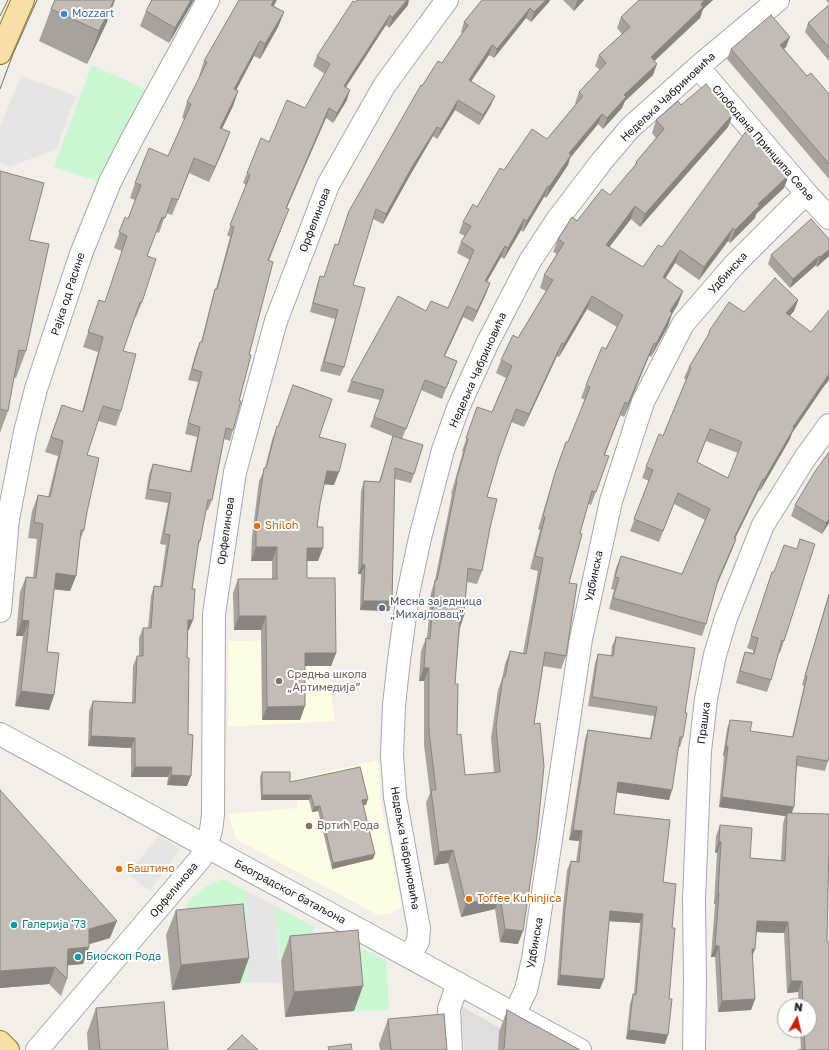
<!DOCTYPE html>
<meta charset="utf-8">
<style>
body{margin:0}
#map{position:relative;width:829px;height:1050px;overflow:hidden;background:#f1efe8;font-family:"Golos Text",sans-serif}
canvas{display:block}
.north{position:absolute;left:777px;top:998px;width:40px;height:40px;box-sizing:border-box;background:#fff;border:1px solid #a6a6a6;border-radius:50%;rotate:8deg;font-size:11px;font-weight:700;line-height:16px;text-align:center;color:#212121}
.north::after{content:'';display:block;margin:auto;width:14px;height:18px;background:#c91f09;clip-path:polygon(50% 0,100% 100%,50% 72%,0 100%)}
</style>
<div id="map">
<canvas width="829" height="1050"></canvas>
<div class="north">N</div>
</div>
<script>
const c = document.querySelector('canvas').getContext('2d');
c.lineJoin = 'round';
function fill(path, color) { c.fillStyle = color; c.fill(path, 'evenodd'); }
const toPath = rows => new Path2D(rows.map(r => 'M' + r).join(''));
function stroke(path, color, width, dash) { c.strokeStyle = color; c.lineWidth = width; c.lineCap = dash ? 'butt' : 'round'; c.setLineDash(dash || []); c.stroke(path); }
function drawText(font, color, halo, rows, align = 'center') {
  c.font = font + ' "Golos Text",sans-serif'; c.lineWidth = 4; c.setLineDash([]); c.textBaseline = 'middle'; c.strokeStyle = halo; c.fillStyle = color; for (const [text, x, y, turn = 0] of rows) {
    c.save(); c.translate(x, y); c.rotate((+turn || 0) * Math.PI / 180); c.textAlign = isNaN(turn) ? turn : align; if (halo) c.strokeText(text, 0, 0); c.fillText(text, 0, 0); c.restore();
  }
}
const residential = toPath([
 [461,1006,538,1050,464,1050]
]);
const education = toPath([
 [323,640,335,721,228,727,229,641],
 [378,760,381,804,402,906,392,913,378,915,236,839,228,814,297,808,296,779]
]);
const park = toPath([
 [92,65,145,89,104,183,54,167],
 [223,879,246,891,248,982,240,983,234,929,187,934,187,902,205,887],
 [275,906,315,927,303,959,281,961],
 [335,935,386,960,389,1010,354,1011,349,955]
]);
const parking = toPath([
 [21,76,76,96,56,149,10,167,0,162,0,127],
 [159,835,180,849,150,891,128,874],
 [246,891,275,906,282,983,248,982]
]);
const minor = toPath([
 [698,67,807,194,829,218],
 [0,611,8,519,25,432,36,389,81,254,110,182,133,137,208,0],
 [0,734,580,1050],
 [410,956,418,941,419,929,395,797,392,755,394,705,399,660,408,594,420,538,443,450,458,408,487,344,530,261,557,220,602,161,630,128,698,67,778,0],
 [514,1015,526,990,533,959,581,639,611,501,643,402,683,324,734,265,793,206,807,194],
 [37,1050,200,859,206,847,211,830,213,815,214,614,235,472,276,321,328,185,384,86,447,0],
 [451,1050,449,1009,458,983],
 [694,1050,695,981,694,900,700,751,706,699,715,655,726,618,763,525,805,458,829,425]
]);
const major = toPath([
 [0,53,23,0],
 [0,1042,8,1050]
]);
const tram = toPath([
 [0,16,8,0],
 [0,89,13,54,37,0]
]);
const wall = toPath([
 [194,0,169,43,140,26,146,11],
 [482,0,550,0,549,2,531,22,526,18,494,58,489,55,471,81,491,105,479,125,455,110,437,139,433,136,409,177,383,224,373,219,353,285,344,367,340,376,320,371,335,319,310,312,317,285,320,276,324,277,338,245,349,211,422,86,442,63,462,33,461,32,464,22],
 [563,0,584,0,574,11],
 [639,0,713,0,703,9,700,18,654,61,653,75,625,101,622,108,603,129,598,124,570,158,568,165,546,198,544,197,523,232,521,230,504,259,501,257,487,282,490,283,486,294,473,322,463,317,445,356,457,361,442,399,421,390,402,439,414,474,411,483,395,479,392,601,389,611,360,610,361,574,358,574,361,491,364,481,379,482,390,446,393,436,397,438,370,427,380,400,347,392,351,381,426,311,448,308,470,260,457,253,461,242,465,236,459,233,463,222,477,207,504,170,547,139,576,104,575,103,579,92,600,70,595,66,599,55,622,34,617,28,621,17],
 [826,0,829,0,829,4],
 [355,2,408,5,389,28,386,25,346,87,347,100,333,123,326,118,287,208,285,219,269,261,239,401,233,430,230,441,224,439,212,500,208,510,206,510,200,541,198,547,192,589,189,630,188,630,187,658,187,786,167,785,168,777,131,777,131,748,88,746,89,711,93,701,132,703,133,666,137,656,139,656,139,638,143,628,148,628,151,596,154,586,160,587,166,545,160,544,168,503,145,499,149,474,153,464,190,471,197,437,185,434,198,382,188,380,196,352,200,342,201,342,212,299,215,289,216,289,230,237,227,235,246,185,243,183,247,173,269,142,305,108,325,74,313,66,317,56],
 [829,5,829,61,805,32,808,23],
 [274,6,284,12,278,27,260,59,254,56,236,90,238,91,233,106,222,129,230,132,224,148,209,182,189,173,172,215,166,213,159,233,156,232,147,256,142,302,136,317,135,317,123,351,121,411,116,426,98,421,87,455,87,512,84,530,80,540,76,576,70,591,54,589,47,652,54,695,49,710,15,706,23,636,16,636,20,592,26,577,33,578,37,539,28,538,32,511,38,495,48,497,58,456,45,452,62,405,82,412,98,352,83,347,99,300,105,302,122,251,114,248,125,217,128,219,135,200,130,198,135,183,168,156,185,119,182,118,187,102,200,77,199,76,204,61],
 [51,9,107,22,87,64,39,41],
 [786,47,784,49,807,76,829,94,829,179,727,59,731,49],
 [681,105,733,114,728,127,640,227,631,219,609,247,643,267,662,247,784,188,756,214,755,218,730,243,728,241,699,280,675,263,665,279,683,291,678,304,672,314,668,326,651,357,649,356,624,417,620,415,605,455,596,492,591,505,588,504,580,533,569,583,566,656,561,669,543,666,534,724,518,944,500,942,495,909,461,917,448,863,434,865,426,803,430,793,424,745,424,681,419,681,421,651,426,638,427,638,431,593,435,580,452,494,451,494,463,452,462,451,473,420,492,412,506,378,496,373,501,360,518,338,546,291,540,288,544,275,557,254,553,252,558,239,577,221,610,195,635,166,636,162,656,138,652,133,656,120],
 [587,309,617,327,586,385,581,398,585,400,568,442,561,455,551,486,538,529,540,530,530,569,538,571,523,653,510,651,505,664,502,679,498,690,491,738,494,773,465,775,457,735,455,684,460,628,464,615,467,582,477,584,482,571,490,528,487,497,499,456,511,422,524,427,557,356,559,357],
 [0,171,29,240,26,351,16,378,14,378,8,411,0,433],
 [829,239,829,256,817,267,816,265,790,288,768,264,771,255],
 [798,300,794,311,790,316,822,389,792,433,790,439,760,491,759,490,735,539,736,539,732,550,716,585,706,624,702,636,609,609,614,590,611,589,616,568,621,556,682,574,705,520,674,504,659,542,630,531,649,481,642,478,646,467,663,436,686,380,684,378,689,367,706,340,709,331,744,312],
 [706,441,738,453,728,478,697,463],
 [277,426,319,437,334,485,324,484,320,504,317,527,318,561,307,561,307,578,336,653,331,666,305,666,300,720,262,720,261,630,234,630,233,593,238,579,272,579,272,561,251,561,252,536,259,481,265,468,272,440],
 [795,505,829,523,822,534,791,516],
 [772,572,784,641,780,653,779,652,771,680,767,692,736,683,741,664,745,652,753,653,753,650,747,648],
 [829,593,829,755,828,761,825,771,797,766,792,813,827,942,829,1050,801,1050,800,1030,809,1030,809,1006,799,1006,798,992,787,993,784,933,757,932,752,957,755,999,751,1010,718,1012,715,957,711,957,715,904,714,904,717,853,715,852,716,836,720,825,750,858,781,860,783,824,785,816,719,807,724,756,723,756,727,729,730,720,750,731,792,737,804,686,802,685],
 [616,637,685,713,683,737,680,747,678,747,669,800,616,792,614,814,663,882,672,928,665,1044,626,1039,630,1004,633,994,634,994,640,923,609,921,600,989,557,985,562,917,567,870,571,861,576,862,579,841,569,840,585,739,588,730,650,738,654,716,588,706,595,663,598,654,611,656,612,646],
 [262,772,290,782,366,805,363,805,373,859,332,869,318,811,312,812,309,800,261,800,260,777],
 [0,790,110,938,89,944,89,947,83,964,67,965,67,979,61,996,49,984,0,988],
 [176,910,240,983,172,990,166,935],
 [290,936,354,1011,285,1017,281,961],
 [96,1008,168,1050,88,1050,87,1033],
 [507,1010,580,1050,498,1050,499,1032],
 [388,1019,447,1050,380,1050,379,1044]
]);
const shadedWall = toPath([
 [114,0,115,0,107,22,87,64,99,31],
 [191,0,194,0,169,43,175,28],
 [274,0,277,0,266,20,271,5],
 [407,0,409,0,408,5,389,28,392,18],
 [546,0,550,0,549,2,531,22,534,12],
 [578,0,584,0,574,11,577,1],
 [705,0,713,0,703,9,700,18,647,68,651,57],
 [530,8,526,18,494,58,497,49],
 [284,12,278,27,260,59,265,44],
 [390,15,386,25,340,96,344,86],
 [790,37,786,47,777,55,780,45],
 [260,41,254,56,229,104,234,89],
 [492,45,489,55,466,89,469,80],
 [657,64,653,75,625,101,622,108,603,129,607,118,624,95],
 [350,90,347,100,333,123,337,113],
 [238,91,233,106,215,143,220,128],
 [495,96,491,105,479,125,483,115],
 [458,100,455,110,437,139,441,129],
 [329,108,326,118,282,218,286,208],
 [602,114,598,124,570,158,568,165,546,198,549,187,569,153],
 [733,114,728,127,640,227,645,214],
 [437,127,433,136,409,177,383,224,386,214,412,167],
 [230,132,224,148,209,182,215,167],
 [194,158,189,173,172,215,178,200],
 [789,175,784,188,756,214,755,218,730,243,735,230,758,204],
 [548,186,544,197,523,232,527,221],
 [635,206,631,219,601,258,606,245],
 [524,219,521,230,504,259,508,248],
 [733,228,728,241,699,280,704,267],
 [505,246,501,257,481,291,485,281],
 [680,250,675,263,658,290,663,277],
 [829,250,829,256,817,267,820,257],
 [819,256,816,265,790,288,793,279],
 [490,283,486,294,473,322,477,311],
 [683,291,678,304,672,314,668,326,651,357,656,344,670,311],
 [592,296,587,309,559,357,564,344],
 [798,300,794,311,782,324,786,313],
 [467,306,463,317,440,366,444,356],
 [562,343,557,356,524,427,529,414],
 [654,343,649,356,624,417,628,404],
 [829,374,829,380,822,389,792,433,790,439,760,491,764,480,793,427],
 [327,471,339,472,334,485,322,484],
 [763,479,759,490,729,550,734,538],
 [829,519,829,523,822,534,826,523],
 [736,539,732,550,714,592,718,580],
 [256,547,277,547,272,561,251,561],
 [307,548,323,548,318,561,302,561],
 [362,564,365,565,361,574,358,574],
 [56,573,76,576,70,591,50,589],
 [363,601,392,601,389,611,360,610],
 [460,615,464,615,460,628],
 [239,616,266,616,261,630,234,630],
 [22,620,29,621,23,636,16,636],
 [188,620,193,620,189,630,184,630],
 [305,653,336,653,331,666,300,666],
 [424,668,429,668,424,681,419,681],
 [21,691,54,695,49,710,15,706],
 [305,706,300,720,262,720,267,707],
 [91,736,135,738,131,748,88,746],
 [726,746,728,746,724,756,723,756],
 [135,767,172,767,168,777,131,777],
 [171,775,191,776,187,786,167,785],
 [618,782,672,790,669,800,614,792],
 [262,795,311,795,309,800,261,800],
 [722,797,794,807,790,817,787,813,785,816,719,807],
 [368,799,366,805,360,806,362,800],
 [320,806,318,811,312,812,314,807],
 [573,830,582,831,579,841,569,840],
 [719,841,721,842,717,853,715,852],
 [453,850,448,863,434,865,439,852],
 [375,854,373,859,332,869,333,863],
 [718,893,719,893,715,904,714,904],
 [500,896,495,909,461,917,466,904],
 [610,911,643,914,640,923,606,921],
 [117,921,110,938,83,946,89,929],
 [757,921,788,922,784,933,753,932],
 [505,929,523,931,518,944,500,942],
 [715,946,719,946,715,957,711,957],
 [89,947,83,964,61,966,68,949],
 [752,949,755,949,751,960],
 [249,958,240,983,172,990,181,965],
 [55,967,49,984,0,988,0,971],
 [560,975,604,979,600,989,557,985],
 [791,981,802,981,798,992,787,993],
 [363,986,354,1011,285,1017,294,992],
 [755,999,751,1010,718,1012,722,1001],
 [629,1030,668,1035,665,1044,626,1039]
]);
const building = toPath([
 [55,0,114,0,99,31,51,9,55,0],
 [152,0,191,0,175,28,146,11,152,0],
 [239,0,274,0,271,5,284,12,265,44,260,41,234,89,238,91,220,128,230,132,215,167,194,158,178,200,172,198,165,218,162,217,147,256,156,259,142,302,140,302,123,351,136,354,121,411,103,406,87,455,99,458,87,512,84,530,81,530,76,576,56,573,47,652,59,653,54,695,21,691,29,621,22,620,26,577,36,578,43,524,34,522,38,495,50,497,63,441,51,437,62,405,83,412,103,337,88,332,99,300,105,302,127,236,119,232,125,217,128,219,141,185,135,183,149,148,168,156,191,104,187,102,207,62,204,61,239,0],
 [357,0,407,0,392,18,390,15,344,86,350,90,337,113,329,108,286,208,289,209,268,260,273,262,249,355,251,355,239,401,241,401,233,430,226,428,212,500,208,500,200,541,199,540,192,589,195,589,193,620,188,620,187,658,189,658,188,734,193,735,191,776,171,775,172,767,135,767,135,738,91,736,93,701,135,703,137,656,143,656,143,628,151,628,154,586,162,587,170,535,164,534,171,493,148,489,153,464,191,472,200,427,188,423,202,372,192,369,200,342,202,342,215,289,217,289,234,227,230,225,250,175,247,173,261,138,269,142,287,100,305,108,330,64,317,56,353,1,355,2,357,0],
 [482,0,546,0,534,12,530,8,497,49,492,45,469,80,495,96,483,115,458,100,441,129,437,127,412,167,386,214,376,209,353,285,365,288,344,367,324,362,338,310,313,303,320,276,324,277,335,244,338,245,349,211,421,85,422,86,438,61,442,63,468,25,464,22,482,0],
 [639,0,705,0,701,4,703,7,651,57,657,64,624,95,626,97,607,118,602,114,569,153,571,155,549,187,548,186,527,221,524,219,508,248,505,246,485,281,490,283,477,311,467,306,444,356,457,361,446,388,425,380,406,429,374,417,384,390,351,381,398,296,426,311,431,301,448,308,474,250,461,242,471,226,463,222,473,204,477,207,500,168,504,170,532,129,547,139,583,96,579,92,606,63,599,55,630,27,621,17,639,0],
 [829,5,829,48,808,23,829,5],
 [771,15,790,37,780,45,807,76,811,73,829,94,829,164,731,49,771,15],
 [706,84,733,114,645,214,635,206,606,245,643,267,658,245,662,247,747,130,789,175,758,204,760,205,735,230,733,228,704,267,680,250,663,277,683,291,670,311,672,313,656,344,654,343,628,404,625,402,604,455,609,456,596,492,592,491,580,533,582,534,569,583,577,584,566,656,545,652,534,724,540,723,544,766,537,836,523,931,505,929,500,896,466,904,453,850,439,852,431,790,436,790,429,732,429,668,424,668,426,638,430,639,435,580,437,580,457,481,456,481,468,439,466,438,477,407,492,412,512,366,501,360,513,335,518,338,553,280,544,275,564,243,558,239,572,217,577,221,602,189,610,195,637,163,636,162,664,129,656,120,678,101,681,105,706,84],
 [592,296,623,315,606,349,602,347,586,385,590,387,568,442,566,442,555,473,543,516,545,517,535,556,543,558,526,654,510,651,505,677,503,677,496,725,500,772,465,775,461,734,457,735,458,684,455,684,460,615,464,615,468,568,482,571,490,528,497,499,487,497,499,456,516,409,529,414,562,343,564,344,592,296],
 [0,171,44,183,29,240,49,244,26,351,19,350,8,411,0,409,0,171],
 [811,219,829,239,829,250,820,257,819,256,793,279,771,255,811,219],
 [775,278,798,300,786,313,811,332,829,310,829,374,793,427,794,428,764,480,763,479,734,538,736,539,718,580,706,624,613,598,619,578,615,577,621,556,682,574,710,509,678,493,663,531,634,519,653,470,646,467,659,434,663,436,691,368,689,367,710,332,709,331,729,302,744,312,775,278],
 [710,429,742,442,728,478,697,462,710,429],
 [293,385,332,399,319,437,346,444,339,472,327,471,320,504,317,527,323,527,323,548,307,548,307,578,335,578,336,653,305,653,305,706,267,707,266,616,239,616,238,579,277,579,277,547,256,547,256,523,264,468,266,468,277,426,278,427,293,385],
 [393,436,423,445,414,474,395,468,392,601,363,601,365,565,362,564,364,481,380,482,393,436],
 [829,452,829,519,826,523,795,505,814,473,829,452],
 [800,539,815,544,784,641,782,640,771,680,740,671,745,652,754,654,758,638,751,636,772,572,774,572,784,545,797,549,800,539],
 [829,595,829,755,828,761,797,756,794,807,722,797,728,746,726,746,730,720,752,722,750,731,793,737,807,676,805,676,829,595],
 [616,637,695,648,685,713,687,713,683,737,680,737,672,790,618,782,614,814,670,820,663,882,676,884,672,928,675,928,669,999,672,999,668,1035,629,1030,633,994,636,995,643,914,610,911,604,979,560,975,565,908,571,861,579,862,582,831,573,830,588,730,651,739,657,707,592,697,598,654,613,656,616,637],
 [360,767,368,799,362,800,375,854,333,863,320,806,314,807,311,795,262,795,262,772,290,772,290,782,360,767],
 [0,790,117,921,89,929,89,947,68,949,67,979,55,967,0,971,0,790],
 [787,813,829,814,829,843,827,942,829,942,829,1050,798,1050,805,1049,804,1030,809,1030,809,1006,803,1006,802,981,791,981,788,922,757,921,755,949,752,949,755,999,722,1001,719,946,715,946,719,893,718,893,721,842,719,841,720,825,752,828,750,858,785,861,787,813],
 [243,904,249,958,181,965,176,910,243,904],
 [358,930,363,986,294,992,290,936,358,930],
 [164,1002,168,1050,100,1050,96,1008,164,1002],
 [507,1010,580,1050,504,1050,507,1010],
 [444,1014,447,1050,391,1050,388,1019,444,1014],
 [242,1035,258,1050,227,1050,242,1035],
 [351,1044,352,1050,329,1050,328,1047,351,1044]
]);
const markers = [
 [64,14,4,"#3f7fe0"],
 [257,526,4,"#e8710a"],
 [382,608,4,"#5c6f8a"],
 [279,681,4,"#8d6e63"],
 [309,826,4,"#8d6e63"],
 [119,869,4,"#e8710a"],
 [469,899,4,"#e8710a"],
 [14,925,4,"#0f9aa8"],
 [78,957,4,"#0f9aa8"]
];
const shopNames = [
 ["Mozzart",72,14]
];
const streetNames = [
 ["Недељка Чабриновића",668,97,-43],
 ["Слободана Принципа Сеље",763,143,49],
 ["Орфелинова",315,220,-69],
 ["Удбинска",728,273,-48],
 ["Рајка од Расине",68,294,-72],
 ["Недељка Чабриновића",478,370,-66],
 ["Орфелинова",226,531,-82],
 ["Удбинска",594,576,-78],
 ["Прашка",704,723,-83],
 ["Недељка Чабриновића",405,848,80],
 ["Орфелинова",174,890,-50],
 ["Београдског батаљона",290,892,28],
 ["Удбинска",535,943,-80]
];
const foodNames = [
 ["Shiloh",265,526],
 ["Баштино",127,869],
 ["Toffee Kuhinjica",477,899]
];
const serviceNames = [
 ["Месна заједница",390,602],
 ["„Михајловац”",390,615]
];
const educationNames = [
 ["Средња школа",287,675],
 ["„Артимедија”",287,688],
 ["Вртић Рода",317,826]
];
const cultureNames = [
 ["Галерија '73",22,925],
 ["Биоскоп Рода",86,957]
];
fill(residential, '#dfdede');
fill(education, '#fbfee5');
fill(park, '#c9f8d2');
fill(parking, '#e5e5e5');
stroke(minor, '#a8a8a8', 24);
stroke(major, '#977707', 24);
stroke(minor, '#fff', 22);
stroke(major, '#f8dea7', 22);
stroke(tram, '#6f6f6f', 1);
fill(wall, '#a7a29c');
fill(shadedWall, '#88847f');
fill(building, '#c2bcb5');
stroke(building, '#88847f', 1);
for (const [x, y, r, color] of markers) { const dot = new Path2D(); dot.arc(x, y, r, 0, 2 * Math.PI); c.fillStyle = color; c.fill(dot); stroke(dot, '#fff', 1.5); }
drawText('11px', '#366cbe', '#fff', shopNames, 'left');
drawText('11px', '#212121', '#fff', streetNames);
drawText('11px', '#c56008', '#fff', foodNames, 'left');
drawText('11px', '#4e5e75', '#fff', serviceNames, 'left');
drawText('11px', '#785e54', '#fff', educationNames, 'left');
drawText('11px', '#0d838f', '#fff', cultureNames, 'left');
</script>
